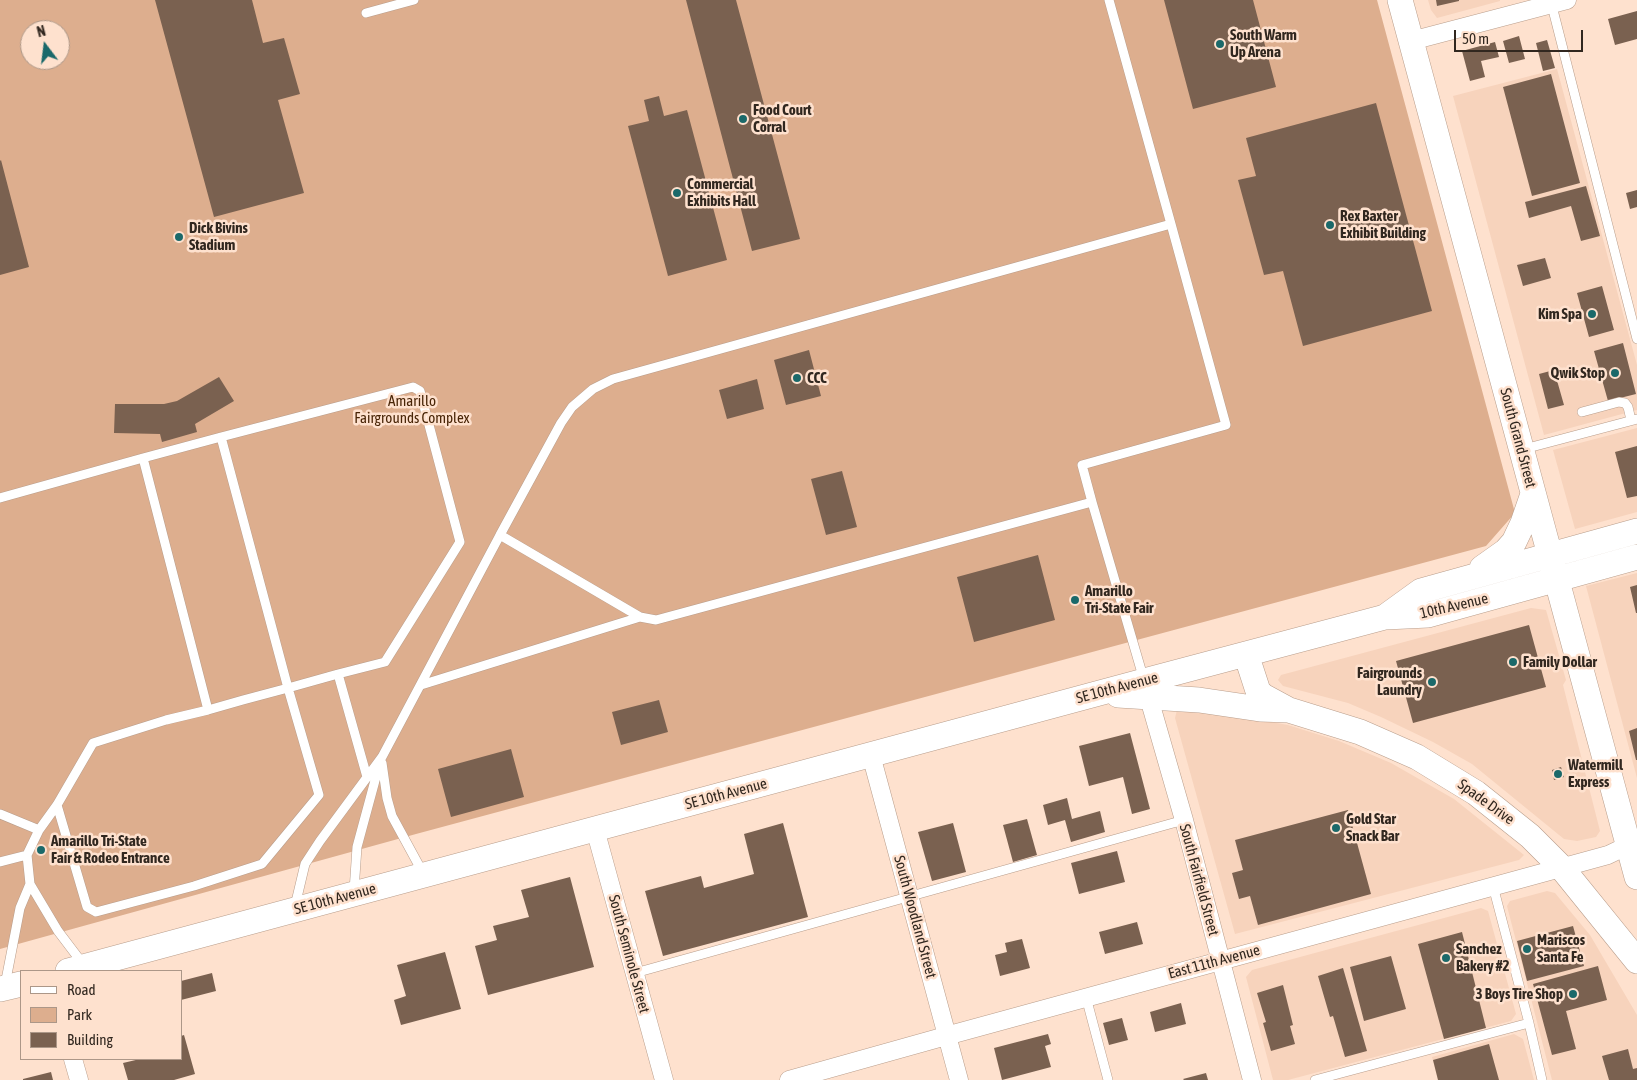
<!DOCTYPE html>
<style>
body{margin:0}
#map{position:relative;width:1637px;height:1080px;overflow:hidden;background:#fee1ce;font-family:"Asap Condensed",sans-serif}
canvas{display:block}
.legend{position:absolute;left:20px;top:970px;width:162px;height:90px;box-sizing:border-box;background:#fee1ce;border:1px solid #ac9788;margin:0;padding:6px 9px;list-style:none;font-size:15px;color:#31271f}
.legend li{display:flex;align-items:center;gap:10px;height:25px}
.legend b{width:25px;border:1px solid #ac9788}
.north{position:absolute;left:20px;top:20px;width:50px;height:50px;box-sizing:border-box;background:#fee1ce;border:1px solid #ac9788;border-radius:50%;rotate:345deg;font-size:14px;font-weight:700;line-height:20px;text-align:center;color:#31271f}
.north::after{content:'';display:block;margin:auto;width:18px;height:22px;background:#1b696a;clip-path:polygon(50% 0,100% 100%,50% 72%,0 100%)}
.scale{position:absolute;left:1454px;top:30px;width:129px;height:22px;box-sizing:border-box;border:2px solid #31271f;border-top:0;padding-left:6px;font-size:15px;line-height:18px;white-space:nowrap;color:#31271f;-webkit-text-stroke:4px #fee1ce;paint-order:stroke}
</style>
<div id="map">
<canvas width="1637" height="1080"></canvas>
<ul class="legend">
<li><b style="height:6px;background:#fff"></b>Road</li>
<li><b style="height:14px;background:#ddae8e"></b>Park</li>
<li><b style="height:14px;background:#7a6150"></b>Building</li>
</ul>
<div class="north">N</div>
<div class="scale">50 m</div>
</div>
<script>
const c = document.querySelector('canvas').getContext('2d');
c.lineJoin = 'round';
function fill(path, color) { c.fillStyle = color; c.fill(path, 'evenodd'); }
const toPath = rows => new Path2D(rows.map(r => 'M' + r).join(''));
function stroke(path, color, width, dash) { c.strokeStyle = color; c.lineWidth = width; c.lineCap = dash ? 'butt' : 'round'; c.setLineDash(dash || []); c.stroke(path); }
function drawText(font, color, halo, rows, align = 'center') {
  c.font = font + ' "Asap Condensed",sans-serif'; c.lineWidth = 5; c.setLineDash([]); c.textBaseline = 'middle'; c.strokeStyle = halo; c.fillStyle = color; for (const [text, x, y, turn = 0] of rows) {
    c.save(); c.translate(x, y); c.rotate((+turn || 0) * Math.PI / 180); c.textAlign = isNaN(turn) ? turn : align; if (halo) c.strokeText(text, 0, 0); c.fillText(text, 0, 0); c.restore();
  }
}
const built = toPath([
 [1428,0,1500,0,1500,1,1437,18,1431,10],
 [1557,69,1637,365,1637,410,1544,435,1453,96],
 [1637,428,1637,512,1575,529,1553,450],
 [1637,573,1637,778,1586,586],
 [1531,608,1546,610,1566,680,1563,685,1600,831,1596,837,1577,841,1564,839,1472,764,1433,742,1381,717,1348,703,1283,686,1278,680,1281,675],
 [1177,710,1232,715,1288,725,1339,741,1391,763,1454,799,1524,855,1519,860,1235,934,1175,718],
 [1547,891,1555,893,1590,935,1637,1015,1637,1080,1552,1080,1507,906,1510,901],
 [1481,908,1488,911,1516,1014,1511,1021,1288,1080,1273,1080,1246,977,1252,970],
 [1514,1034,1523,1039,1534,1080,1438,1080,1432,1057]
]);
const green = toPath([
 [0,0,1377,0,1515,513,1486,546,416,834,0,949],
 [30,30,60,30,60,60,30,60]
]);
const building = toPath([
 [155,0,252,0,263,43,284,38,300,94,278,100,304,193,214,217],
 [686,0,736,0,800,239,752,251],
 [1164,0,1253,0,1276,87,1193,109],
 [1436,0,1459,0,1459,1,1437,6],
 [1637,11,1637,39,1615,45,1608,19],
 [1519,36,1525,59,1509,63,1503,41],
 [1547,40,1555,68,1543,71,1536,43],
 [1495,42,1499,57,1481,61,1485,77,1470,81,1462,51],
 [1551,74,1580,183,1532,196,1503,87],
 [659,96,664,116,687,110,727,260,668,276,628,126,649,121,644,100],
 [1376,103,1432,311,1303,346,1283,271,1264,275,1238,180,1256,176,1246,138],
 [1,160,29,267,0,275,0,161],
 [1586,186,1600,236,1581,241,1571,206,1529,218,1525,202],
 [1637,190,1637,207,1630,209,1626,193],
 [1545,258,1551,278,1523,286,1517,265],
 [1602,286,1614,330,1589,337,1577,293],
 [1623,343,1636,394,1608,401,1594,351],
 [809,350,821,396,786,405,774,360],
 [1554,370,1564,405,1548,409,1539,374],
 [219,377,234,401,195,424,197,432,162,442,160,434,114,433,115,404,164,404,177,401],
 [757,379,764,409,727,419,719,390],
 [1637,446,1637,496,1627,498,1615,452],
 [842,471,857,527,826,535,811,479],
 [1038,555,1055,620,974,642,957,577],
 [1637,585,1637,613,1636,613,1630,587],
 [1529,625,1546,687,1413,723,1396,661],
 [659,700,668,732,621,745,612,712],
 [1637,728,1637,760,1636,760,1629,731],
 [1130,733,1150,809,1132,814,1123,777,1089,786,1079,746],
 [511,749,524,797,451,817,438,769],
 [1561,767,1564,777,1554,780,1552,770],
 [1067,798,1072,819,1100,811,1105,832,1071,842,1065,820,1048,825,1043,805],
 [1348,810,1371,894,1258,925,1250,896,1239,899,1232,873,1243,870,1235,840],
 [1027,819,1037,855,1013,862,1003,825],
 [783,823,808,917,663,956,645,891,701,876,704,888,754,874,744,834],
 [953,823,966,872,932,881,918,832],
 [1117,851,1125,882,1079,894,1071,863],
 [570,877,594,967,488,995,475,946,497,940,493,926,529,917,521,890],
 [1137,922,1143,944,1105,954,1099,932],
 [1573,926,1584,966,1527,981,1517,941],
 [1462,932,1486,1028,1444,1039,1418,944],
 [1022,939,1030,968,1000,976,995,955,1007,952,1005,943],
 [445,952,461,1009,401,1025,394,1000,406,996,397,965],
 [1391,956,1406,1009,1364,1021,1350,967],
 [1598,966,1607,1000,1566,1011,1576,1049,1552,1055,1533,984],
 [1343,968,1367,1051,1345,1057,1333,1016,1330,1017,1318,976],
 [212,973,216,991,181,1000,181,981],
 [1283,985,1293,1025,1290,1026,1295,1044,1271,1051,1263,1023,1266,1022,1257,993],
 [1181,1003,1186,1024,1155,1032,1150,1012],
 [1122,1018,1128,1040,1109,1045,1103,1023],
 [1048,1034,1051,1044,1045,1046,1051,1067,1002,1080,994,1048],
 [184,1035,195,1074,174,1080,128,1080,123,1063,140,1059,181,1059,181,1036],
 [1489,1044,1499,1080,1438,1080,1433,1060],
 [1628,1049,1633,1069,1637,1068,1637,1080,1609,1080,1602,1056],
 [51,1072,53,1080,23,1080,23,1079],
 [1206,1073,1208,1080,1184,1080,1183,1079]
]);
const service = toPath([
 [1551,2,1637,339],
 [366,13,414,0],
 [1582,412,1619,402,1625,403,1628,407,1631,420],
 [1524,449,1637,419],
 [143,458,221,437],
 [0,498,143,458,208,710],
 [1092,502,1082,465,1226,425,1171,224],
 [500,535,561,423,572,407,593,389,613,379,1171,224,1109,0],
 [338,674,367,777],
 [421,685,640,617],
 [382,763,387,798,392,816,423,873],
 [0,814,39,830],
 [27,855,39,830,57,805,93,743,166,720,208,710,243,700,288,688,338,674,385,662,460,542,420,391,413,387,221,437,288,688,319,795,262,864,194,886,96,912,87,907,57,805],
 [0,862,27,855,30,884,58,931,83,964],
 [1493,886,1529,1023,1542,1080],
 [354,891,357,847,380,762],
 [295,906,305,864,320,841,382,757,500,535,640,617,656,620,1092,502,1144,680],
 [635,973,1184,820],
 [5,985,20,908,30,884],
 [1086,997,1108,1080],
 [1315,1080,1529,1023]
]);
const minor = toPath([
 [1411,41,1567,0],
 [1146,688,1184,820,1252,1080],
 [871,755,959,1080],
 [595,829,664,1080],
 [73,1059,79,1080],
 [789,1080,946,1036,1608,855,1637,841]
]);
const secondary = toPath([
 [1400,0,1637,877],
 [1482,568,1506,551,1514,542,1523,523,1533,494],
 [1385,617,1421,591,1637,531],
 [1246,654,1258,691,1263,696,1287,709],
 [1118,695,1199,700,1260,709,1289,710,1360,732,1417,757,1476,793,1530,836,1561,867,1637,961],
 [68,971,1144,681,1385,617,1428,615,1637,557],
 [0,989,21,984]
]);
const markers = [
 [1220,44,5,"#1b696a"],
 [743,119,5,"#1b696a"],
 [677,193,5,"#1b696a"],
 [1330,225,5,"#1b696a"],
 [179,237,5,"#1b696a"],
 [1592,314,5,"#1b696a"],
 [1615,373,5,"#1b696a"],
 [797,378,5,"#1b696a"],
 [1075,600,5,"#1b696a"],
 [1513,662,5,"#1b696a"],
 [1432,682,5,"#1b696a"],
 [1558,774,5,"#1b696a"],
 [1336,828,5,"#1b696a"],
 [41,850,5,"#1b696a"],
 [1527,949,5,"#1b696a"],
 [1446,958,5,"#1b696a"],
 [1573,994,5,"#1b696a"]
];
const poiNames = [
 ["South Warm",1230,35],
 ["Up Arena",1230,52],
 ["Food Court",753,110],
 ["Corral",753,127],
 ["Commercial",687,184],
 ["Exhibits Hall",687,201],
 ["Rex Baxter",1340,216],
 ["Exhibit Building",1340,233],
 ["Dick Bivins",189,228],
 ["Stadium",189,245],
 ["Kim Spa",1582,314,"right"],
 ["Qwik Stop",1605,373,"right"],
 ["CCC",807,378],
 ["Amarillo",1085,591],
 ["Tri-State Fair",1085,608],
 ["Family Dollar",1523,662],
 ["Fairgrounds",1422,673,"right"],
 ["Laundry",1422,690,"right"],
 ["Watermill",1568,765],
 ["Express",1568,782],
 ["Gold Star",1346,819],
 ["Snack Bar",1346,836],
 ["Amarillo Tri-State",51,841],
 ["Fair & Rodeo Entrance",51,858],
 ["Mariscos",1537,940],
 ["Santa Fe",1537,957],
 ["Sanchez",1456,949],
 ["Bakery #2",1456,966],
 ["3 Boys Tire Shop",1563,994,"right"]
];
const parkNames = [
 ["Amarillo",412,401],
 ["Fairgrounds Complex",412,418]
];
const streetNames = [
 ["South Grand Street",1518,438,75],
 ["10th Avenue",1454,606,-13],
 ["SE 10th Avenue",1117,688,-15],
 ["SE 10th Avenue",726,794,-15],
 ["Spade Drive",1486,802,36],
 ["South Fairfield Street",1199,880,75],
 ["SE 10th Avenue",335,899,-15],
 ["South Woodland Street",915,917,75],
 ["South Seminole Street",629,954,75],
 ["East 11th Avenue",1214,962,-15]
];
fill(built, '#f7d3bc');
fill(green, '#ddae8e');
fill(building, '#7a6150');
stroke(service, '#b99e8c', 10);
stroke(minor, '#b99e8c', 19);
stroke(secondary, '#b99e8c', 26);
stroke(service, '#fff', 9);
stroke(minor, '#fff', 18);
stroke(secondary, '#fff', 25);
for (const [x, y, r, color] of markers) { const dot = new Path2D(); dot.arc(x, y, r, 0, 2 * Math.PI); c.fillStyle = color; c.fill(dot); stroke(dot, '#fee1ce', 2); }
drawText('bold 15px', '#31271f', '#fee1ce', poiNames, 'left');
drawText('15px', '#492507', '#fee1ce', parkNames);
drawText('15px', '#31271f', '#fee1ce', streetNames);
</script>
